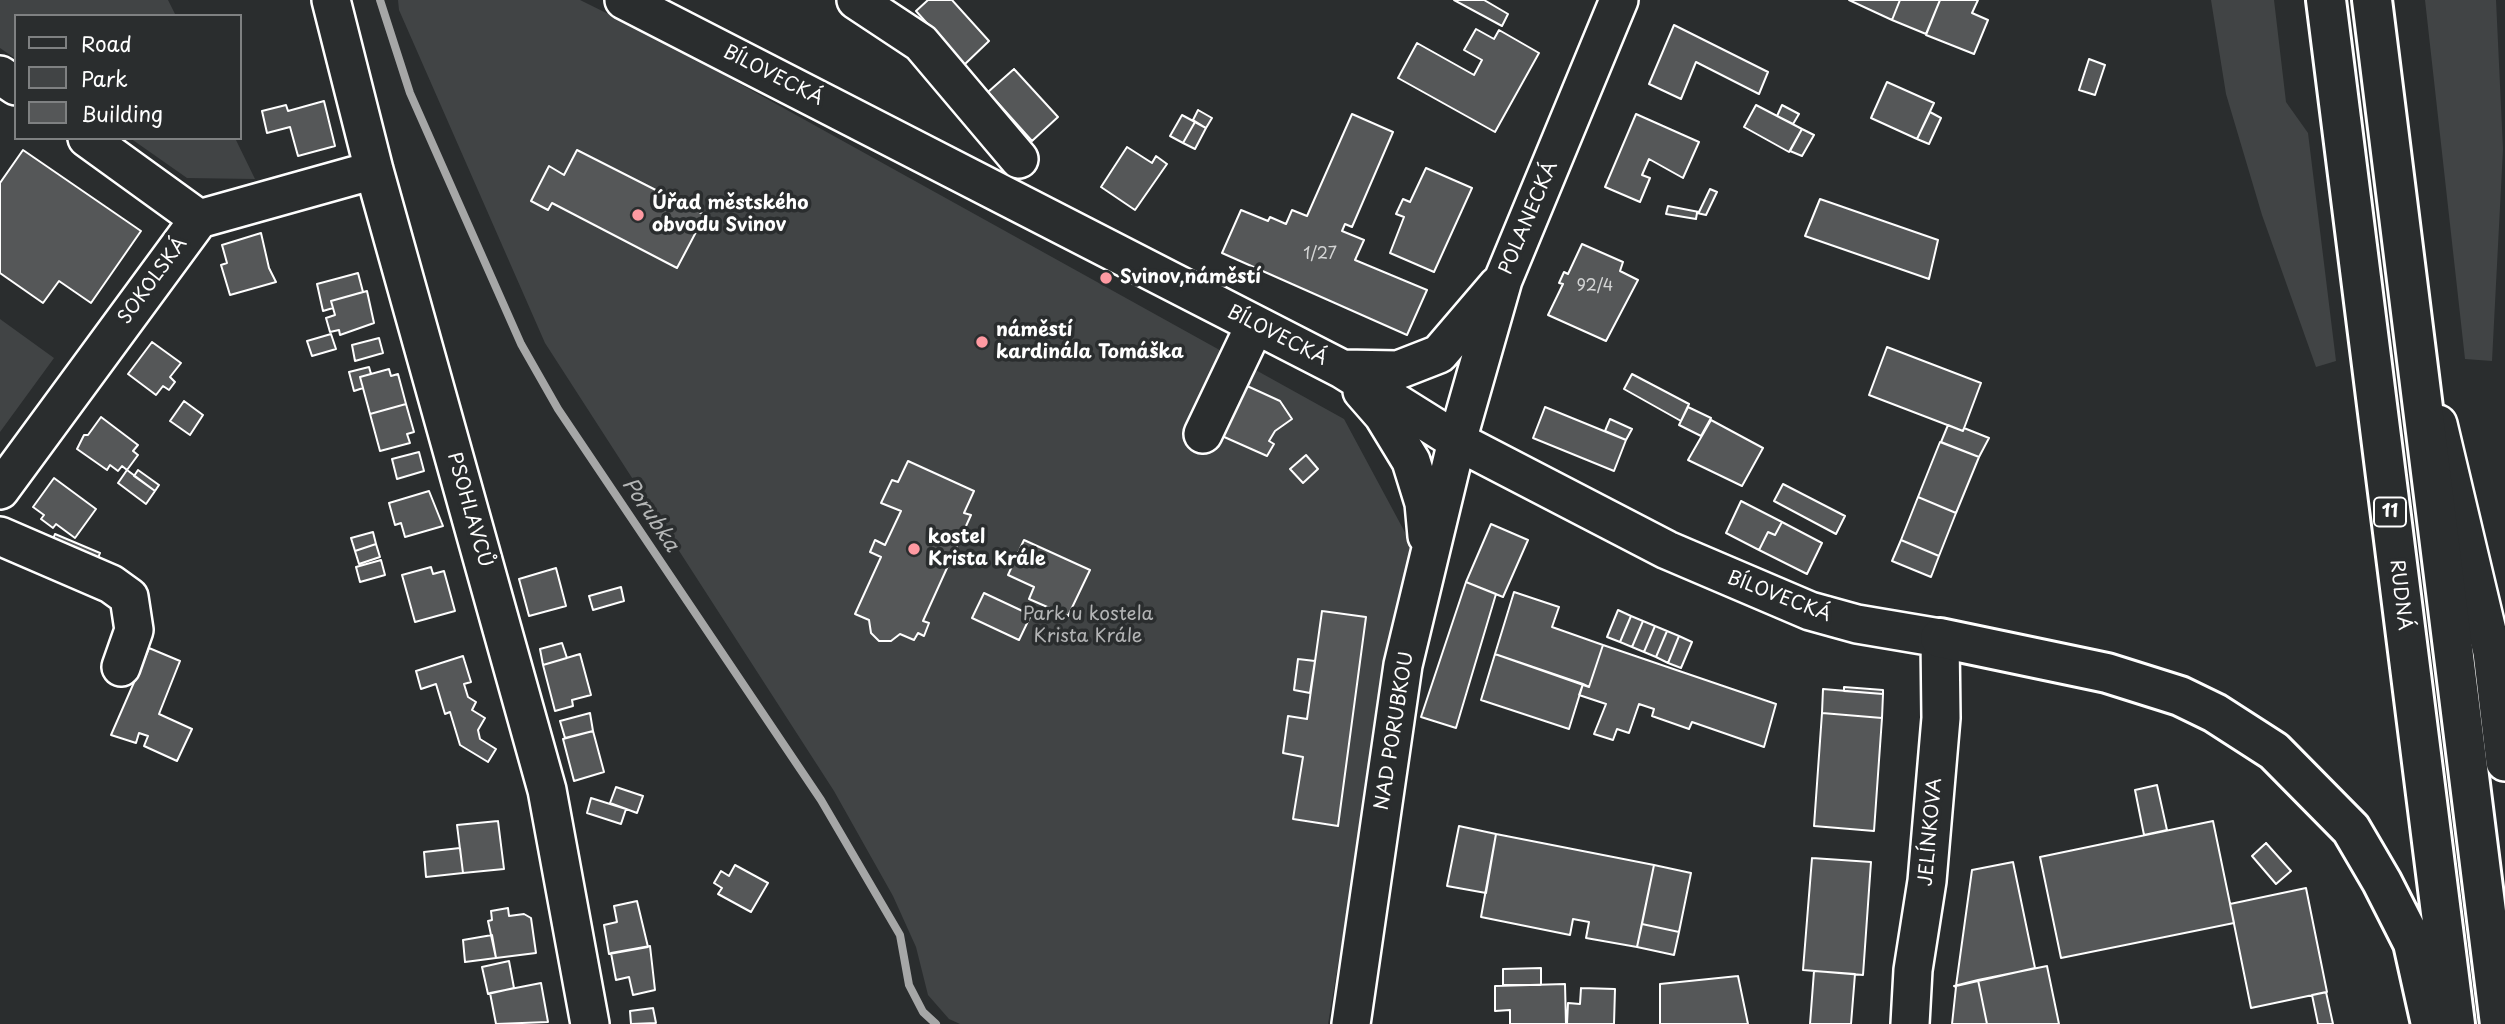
<!DOCTYPE html>
<meta charset="utf-8">
<style>
body{margin:0}
#map{position:relative;width:2505px;height:1024px;overflow:hidden;background:#2a2d2e;font-family:"Playpen Sans",sans-serif}
canvas{display:block}
.legend{position:absolute;left:14px;top:14px;width:228px;height:126px;box-sizing:border-box;background:#2a2d2e;border:2px solid #7f8182;margin:0;padding:9px 12px;list-style:none;font-size:21px;color:#fff}
.legend li{display:flex;align-items:center;gap:14px;height:35px}
.legend b{width:35px;border:2px solid #7f8182}
</style>
<div id="map">
<canvas width="2505" height="1024"></canvas>
<ul class="legend">
<li><b style="height:9px;background:#2a2d2e"></b>Road</li>
<li><b style="height:19px;background:#414445"></b>Park</li>
<li><b style="height:19px;background:#555758"></b>Building</li>
</ul>
</div>
<script>
const c = document.querySelector('canvas').getContext('2d');
c.lineJoin = 'round';
function fill(path, color) { c.fillStyle = color; c.fill(path, 'evenodd'); }
const toPath = rows => new Path2D(rows.map(r => 'M' + r).join(''));
function stroke(path, color, width, dash) { c.strokeStyle = color; c.lineWidth = width; c.lineCap = dash ? 'butt' : 'round'; c.setLineDash(dash || []); c.stroke(path); }
function drawText(font, color, halo, rows, align = 'center') {
  c.font = font + ' "Playpen Sans",sans-serif'; c.lineWidth = 7; c.setLineDash([]); c.textBaseline = 'middle'; c.strokeStyle = halo; c.fillStyle = color; for (const [text, x, y, turn = 0] of rows) {
    c.save(); c.translate(x, y); c.rotate((+turn || 0) * Math.PI / 180); c.textAlign = isNaN(turn) ? turn : align; if (halo) c.strokeText(text, 0, 0); c.fillText(text, 0, 0); c.restore();
  }
}
const green = toPath([
 [0,0,168,0,176,16,16,16,16,59,0,48],
 [398,0,580,0,659,39,1344,419,1415,551,1388,670,1328,1024,960,1024,949,1019,928,995,916,947,893,896,834,791,545,343,399,10],
 [2211,0,2274,0,2286,102,2308,133,2336,361,2316,367,2262,215,2226,94],
 [2425,0,2496,0,2503,149,2492,361,2465,359],
 [130,138,235,138,255,179,187,178],
 [0,319,54,358,0,432]
]);
const stream = toPath([
 [380,0,410,93,521,344,558,409,821,800,900,935,909,985,923,1012,936,1024]
]);
const building = toPath([
 [928,0,952,0,989,41,964,65,916,11,928,0],
 [1454,0,1484,0,1508,14,1502,26,1454,0],
 [1849,0,1900,0,1892,20,1849,0],
 [1900,0,1940,0,1926,34,1892,20,1900,0],
 [1940,0,1978,0,1972,13,1988,20,1974,54,1926,35,1940,0],
 [1674,25,1768,72,1759,94,1696,62,1681,99,1649,84,1674,25],
 [1476,29,1494,39,1499,30,1539,53,1495,132,1398,78,1417,43,1474,75,1482,60,1464,50,1476,29],
 [2089,59,2105,65,2095,95,2079,90,2089,59],
 [1014,69,1058,117,1032,141,988,92,1014,69],
 [1887,82,1934,103,1917,139,1871,118,1887,82],
 [324,101,335,146,298,156,290,127,267,133,262,111,286,105,288,111,324,101],
 [1756,105,1802,129,1789,152,1744,127,1756,105],
 [1782,105,1799,114,1793,124,1777,116,1782,105],
 [1198,110,1212,118,1206,128,1193,120,1198,110],
 [1930,112,1941,118,1929,144,1917,139,1930,112],
 [1352,114,1393,132,1352,227,1345,224,1342,231,1364,240,1355,260,1427,290,1407,335,1222,253,1241,210,1268,221,1270,217,1286,224,1292,210,1307,216,1352,114],
 [1636,114,1699,142,1683,178,1649,159,1642,175,1650,178,1640,202,1605,187,1636,114],
 [1182,115,1195,122,1183,143,1170,136,1182,115],
 [1195,122,1206,128,1195,149,1183,143,1195,122],
 [1802,129,1814,135,1802,156,1790,151,1802,129],
 [1127,147,1152,163,1156,156,1167,164,1135,210,1101,187,1127,147],
 [23,150,141,231,91,303,59,281,43,303,0,273,0,183,23,150],
 [577,150,705,215,677,268,552,203,548,210,531,201,549,166,564,175,577,150],
 [1426,168,1472,188,1434,272,1390,253,1404,217,1396,214,1403,199,1410,202,1426,168],
 [1710,189,1717,192,1706,215,1697,213,1696,219,1666,214,1668,206,1699,212,1710,189],
 [1820,199,1938,240,1929,279,1805,236,1820,199],
 [261,233,269,268,276,282,230,295,221,265,227,263,222,245,261,233],
 [1582,244,1623,262,1620,271,1638,280,1606,341,1548,315,1563,284,1559,283,1564,272,1568,274,1582,244],
 [358,273,363,292,331,301,333,308,323,311,317,284,358,273],
 [367,291,374,323,340,335,339,330,330,332,326,318,335,315,331,301,367,291],
 [331,334,336,349,312,356,307,341,331,334],
 [379,338,383,353,355,361,352,345,379,338],
 [152,342,181,363,170,377,175,382,169,390,163,386,156,395,128,374,152,342],
 [1887,347,1981,383,1963,431,1869,395,1887,347],
 [369,367,371,374,360,377,363,388,354,391,349,372,369,367],
 [389,369,391,376,398,374,406,404,370,414,360,377,389,369],
 [1632,374,1689,404,1681,421,1624,389,1632,374],
 [1245,385,1280,401,1292,419,1275,431,1269,441,1274,444,1267,456,1222,436,1245,385],
 [184,401,203,415,190,435,170,421,184,401],
 [406,404,414,432,407,434,410,443,380,451,370,414,406,404],
 [1545,407,1626,440,1614,471,1533,438,1545,407],
 [1688,407,1711,418,1701,436,1679,425,1688,407],
 [101,417,138,445,133,451,138,455,127,470,122,466,118,471,110,465,107,470,77,449,84,435,88,435,101,417],
 [1610,419,1632,429,1626,440,1605,431,1610,419],
 [1711,420,1763,448,1742,486,1688,460,1711,420],
 [1948,425,1963,431,1964,428,1989,438,1979,457,1941,442,1948,425],
 [1940,442,1979,457,1956,513,1918,497,1940,442],
 [419,452,424,471,397,479,392,459,419,452],
 [1306,455,1318,469,1303,483,1290,469,1306,455],
 [908,461,974,491,964,513,971,515,923,621,929,623,924,636,918,633,914,640,900,634,891,641,879,641,871,633,869,620,855,614,881,557,870,552,875,540,885,545,901,511,881,503,892,480,898,482,908,461],
 [127,470,155,491,146,504,118,483,127,470],
 [138,470,159,485,155,491,134,476,138,470],
 [54,478,96,509,75,538,56,524,53,528,41,519,44,515,33,507,54,478],
 [1783,484,1845,516,1836,534,1774,501,1783,484],
 [429,491,443,526,405,537,401,523,395,525,389,503,429,491],
 [1918,497,1956,513,1939,556,1901,540,1918,497],
 [1741,501,1782,522,1775,535,1768,532,1759,550,1726,533,1741,501],
 [1782,522,1822,543,1807,574,1759,550,1768,532,1775,535,1782,522],
 [1491,524,1528,540,1503,597,1466,582,1491,524],
 [373,532,376,544,355,551,351,538,373,532],
 [55,534,100,553,96,563,51,544,55,534],
 [1024,540,1090,570,1068,616,1029,599,1034,587,1008,575,1024,540],
 [1901,540,1939,556,1931,577,1892,561,1901,540],
 [376,544,380,557,359,564,355,551,376,544],
 [381,560,385,575,360,582,356,567,381,560],
 [431,567,433,574,444,571,455,611,415,622,402,575,431,567],
 [556,568,566,606,529,616,519,579,556,568],
 [1466,582,1496,594,1456,728,1421,717,1466,582],
 [621,587,624,601,593,610,589,596,621,587],
 [1514,592,1559,607,1552,627,1603,645,1589,687,1495,654,1514,592],
 [984,593,1031,615,1019,640,972,618,984,593],
 [1618,610,1631,616,1620,642,1607,637,1618,610],
 [1322,611,1366,617,1338,826,1293,819,1303,757,1283,753,1288,716,1307,719,1322,611],
 [1631,616,1643,621,1632,647,1620,642,1631,616],
 [1643,621,1655,626,1644,652,1632,647,1643,621],
 [1655,626,1667,631,1656,657,1644,652,1655,626],
 [1667,631,1679,636,1668,663,1656,657,1667,631],
 [1679,636,1692,642,1681,668,1668,663,1679,636],
 [562,643,567,658,543,665,540,649,562,643],
 [1603,645,1776,704,1764,747,1692,722,1689,729,1652,716,1654,709,1639,704,1629,733,1617,729,1613,740,1594,734,1606,704,1579,695,1583,684,1589,687,1603,645],
 [149,648,180,661,159,714,192,729,177,761,144,746,148,736,139,733,136,743,111,735,149,648],
 [580,654,591,695,572,700,573,706,555,711,543,665,580,654],
 [1495,654,1583,684,1569,729,1481,700,1495,654],
 [463,656,471,682,464,684,468,697,476,702,472,710,485,718,478,730,480,739,496,749,488,762,460,745,450,712,445,714,436,684,421,689,416,671,463,656],
 [1298,659,1315,661,1310,693,1294,690,1298,659],
 [1844,687,1883,690,1883,694,1844,691,1844,687],
 [1823,689,1883,694,1882,718,1822,713,1823,689],
 [590,713,593,731,565,738,560,721,590,713],
 [1822,713,1882,718,1874,831,1814,826,1822,713],
 [593,731,604,772,574,781,563,739,593,731],
 [2157,785,2167,830,2144,835,2135,790,2157,785],
 [616,787,643,796,637,813,610,803,616,787],
 [591,798,626,809,621,824,587,813,591,798],
 [498,821,504,869,463,873,457,825,498,821],
 [2213,821,2234,923,2061,958,2040,857,2213,821],
 [1459,826,1496,834,1486,893,1447,886,1459,826],
 [1496,834,1654,865,1637,947,1586,938,1589,922,1573,919,1570,935,1481,917,1496,834],
 [2266,843,2291,871,2276,884,2252,856,2266,843],
 [460,848,463,873,426,877,424,852,460,848],
 [1812,858,1871,862,1863,975,1803,970,1812,858],
 [2013,862,2035,968,1956,986,1972,870,2013,862],
 [735,865,768,883,751,912,718,894,722,888,714,883,721,871,729,876,735,865],
 [1654,865,1691,873,1679,932,1642,924,1654,865],
 [2306,888,2327,992,2251,1008,2230,904,2306,888],
 [637,901,648,947,609,954,604,925,617,922,614,906,637,901],
 [508,908,509,916,524,914,531,918,536,953,496,958,488,921,492,920,491,911,508,908],
 [1642,924,1679,932,1674,955,1637,947,1642,924],
 [492,935,496,958,465,962,463,940,492,935],
 [650,946,655,990,633,995,629,977,616,980,611,953,650,946],
 [509,961,514,988,488,994,482,967,509,961],
 [2047,966,2059,1024,1987,1024,1978,980,2047,966],
 [1541,968,1541,985,1503,985,1503,969,1541,968],
 [1814,971,1855,974,1851,1024,1810,1024,1814,971],
 [1738,976,1748,1024,1660,1024,1660,984,1738,976],
 [1978,980,1987,1024,1952,1024,1956,987,1954,986,1978,980],
 [541,983,548,1022,496,1024,490,993,541,983],
 [1565,984,1566,1024,1510,1024,1510,1010,1495,1011,1495,986,1565,984],
 [1581,988,1615,989,1614,1024,1567,1024,1568,1003,1580,1004,1581,988],
 [2326,992,2333,1024,2318,1024,2312,995,2326,992],
 [653,1008,656,1023,631,1024,630,1011,653,1008]
]);
const minor = toPath([
 [331,0,374,170,547,790,590,1024],
 [624,0,1342,369,1457,441,1667,550,1810,611,1857,624,1940,638,1941,718,1927,881,1913,970,1910,1024],
 [856,0,921,43,1019,159],
 [0,75,16,86],
 [87,138,199,219],
 [1343,369,1398,370,1439,354,1498,285],
 [1362,391,1383,415,1411,461,1424,503,1427,536],
 [2438,424,2492,652,2505,762],
 [1203,434,1255,325],
 [0,490,199,219,374,170],
 [0,536,111,584,129,597,134,630,121,667],
 [1351,1024,1403,665,1457,441,1503,280,1619,0]
]);
const highway = toPath([
 [2326,0,2455,1024],
 [2372,0,2500,1024],
 [1940,638,2107,673,2180,696,2215,713,2274,751,2351,829,2382,882,2413,943,2431,1024]
]);
const markers = [
 [638,215,7,"#ff9aa2"],
 [1106,278,7,"#ff9aa2"],
 [982,342,7,"#ff9aa2"],
 [914,549,7,"#ff9aa2"]
];
const numberNames = [
 ["1/27",1320,255],
 ["92/4",1595,287]
];
const shields = [
 [2390,512,32]
];
const shieldNames = [
 ["11",2390,512]
];
const streetNames = [
 ["BÍLOVECKÁ",773,76,27],
 ["POLANECKÁ",1529,218,-67],
 ["SOKOLSKÁ",153,281,-54],
 ["BÍLOVECKÁ",1277,336,27],
 ["PSOHLAVCŮ",469,510,74],
 ["RUDNÁ",2400,595,83],
 ["BÍLOVECKÁ",1779,597,21],
 ["NAD PORUBKOU",1395,731,-81],
 ["JELÍNKOVA",1931,832,-85]
];
const poiNames = [
 ["Úřad městského",652,204],
 ["obvodu Svinov",652,226],
 ["Svinov,náměstí",1120,278],
 ["náměstí",996,331],
 ["kardinála Tomáška",996,353],
 ["kostel",928,538],
 ["Krista Krále",928,560]
];
const parkNames = [
 ["Park u kostela",1088,615],
 ["Krista Krále",1088,637]
];
const waterNames = [
 ["Porubka",650,515,56]
];
fill(green, '#414445');
stroke(stream, '#a6a7a7', 8);
fill(building, '#555758');
stroke(building, '#fff', 2);
stroke(minor, '#fff', 42);
stroke(highway, '#fff', 44);
stroke(minor, '#2a2d2e', 37);
stroke(highway, '#2a2d2e', 38);
for (const [x, y, r, color] of markers) { const dot = new Path2D(); dot.arc(x, y, r, 0, 2 * Math.PI); c.fillStyle = color; c.fill(dot); stroke(dot, '#2a2d2e', 2.5); }
drawText('16px', '#d4d5d5', null, numberNames);
for (const [x, y, w] of shields) { const box = new Path2D(); box.roundRect(x - w / 2, y - 14.5, w, 29, 5); c.fillStyle = '#2a2d2e'; c.fill(box); stroke(box, '#fff', 2); }
drawText('bold 18px', '#fff', null, shieldNames);
drawText('19px', '#fff', '#2a2d2e', streetNames);
drawText('bold 19px', '#fff', '#2a2d2e', poiNames, 'left');
drawText('19px', '#b3b4b5', '#2a2d2e', parkNames);
drawText('italic 21px', '#b4b6b6', '#2a2d2e', waterNames);
</script>
